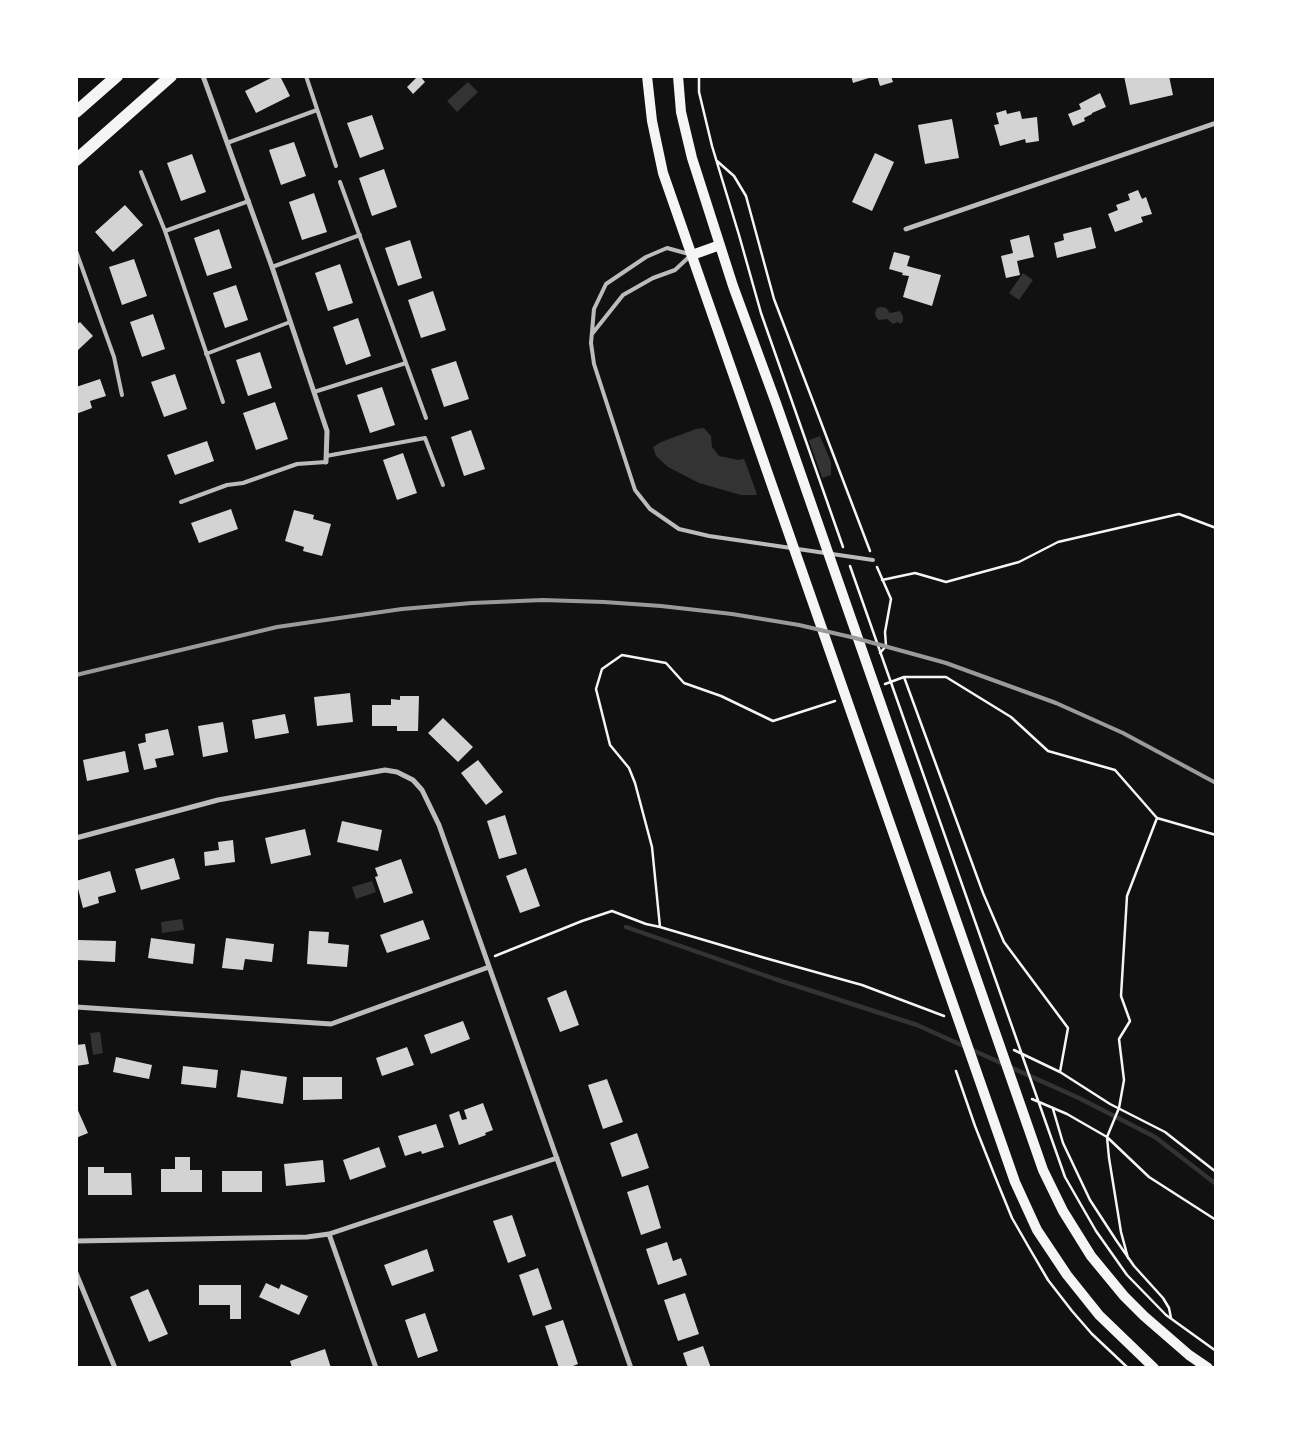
<!DOCTYPE html>
<style>
body{margin:0}
#map{position:relative;width:1292px;height:1444px;overflow:hidden;background:#111;font-family:"Nunito Sans",sans-serif}
canvas{display:block}
.frame{position:absolute;inset:0;border:78px solid #fff;pointer-events:none}
</style>
<div id="map">
<canvas width="1292" height="1444"></canvas>
<div class="frame"></div>
</div>
<script>
const c = document.querySelector('canvas').getContext('2d');
c.lineJoin = 'round';
function fill(path, color) { c.fillStyle = color; c.fill(path, 'evenodd'); }
const toPath = rows => new Path2D(rows.map(r => 'M' + r).join(''));
function stroke(path, color, width, dash) { c.strokeStyle = color; c.lineWidth = width; c.lineCap = dash ? 'butt' : 'round'; c.setLineDash(dash || []); c.stroke(path); }
const water = toPath([
 [468,82,478,92,457,112,447,101],
 [1023,273,1033,280,1019,300,1009,293],
 [881,307,886,308,890,313,900,311,903,316,903,321,900,324,898,322,893,324,887,319,879,320,876,317,875,313,877,308],
 [704,428,711,436,712,447,719,456,738,460,777,452,820,436,831,462,831,475,790,489,755,495,741,495,699,483,668,467,656,456,653,447,661,442,696,429],
 [372,881,376,892,356,899,352,887],
 [182,919,184,930,162,933,161,922],
 [100,1032,103,1053,93,1055,90,1033]
]);
const pier = toPath([
 [808,438,823,480,791,491,758,497,743,456,776,450]
]);
const stream = toPath([
 [626,927,775,979,917,1025,1081,1099,1155,1137,1216,1184]
]);
const building = toPath([
 [275,76,280,76,290,96,256,113,245,91],
 [418,76,420,76,425,82,413,94,407,87],
 [851,76,872,76,872,77,853,83],
 [877,76,891,76,893,82,880,86],
 [1124,76,1169,76,1173,95,1130,105],
 [1100,93,1106,107,1092,113,1092,114,1084,118,1085,121,1073,126,1068,114,1081,109,1079,104],
 [1006,110,1007,114,1020,111,1022,119,1037,117,1039,141,1026,143,1025,139,1000,146,994,125,999,124,996,113],
 [372,115,384,149,360,158,347,123],
 [952,119,959,158,925,164,918,125],
 [294,142,306,176,281,185,269,150],
 [875,153,894,162,872,211,852,202],
 [192,154,206,192,181,201,167,163],
 [384,169,397,207,372,216,359,178],
 [1138,190,1142,199,1146,197,1152,214,1141,217,1143,222,1115,232,1108,214,1118,210,1116,205,1130,200,1128,194],
 [314,193,327,232,302,240,289,202],
 [125,205,143,225,113,252,95,232],
 [1091,227,1096,248,1057,258,1054,243,1064,240,1063,234],
 [219,229,232,268,207,276,194,238],
 [1029,235,1034,257,1017,261,1020,275,1006,278,1001,256,1013,253,1010,240],
 [410,240,422,278,398,286,385,248],
 [894,252,910,256,907,266,941,275,932,306,903,297,909,276,902,275,903,273,889,269],
 [134,259,147,296,122,305,109,267],
 [340,264,353,303,328,311,315,273],
 [236,285,248,320,225,328,213,293],
 [433,291,446,330,421,338,408,300],
 [153,314,165,349,142,357,130,322],
 [358,318,371,356,346,365,333,327],
 [80,322,93,336,78,350,76,348,76,325],
 [260,352,272,388,248,396,236,360],
 [456,361,469,399,444,407,431,369],
 [175,374,187,409,164,417,151,382],
 [100,379,106,396,90,401,92,408,76,414,76,387],
 [382,387,395,425,370,433,357,395],
 [275,402,288,439,256,450,243,413],
 [471,430,485,469,464,476,451,437],
 [207,441,214,461,175,475,167,455],
 [403,453,417,493,397,500,383,460],
 [231,509,238,529,199,543,191,523],
 [294,510,314,515,313,519,331,524,322,556,303,551,304,547,285,541],
 [350,693,353,722,317,726,314,697],
 [400,696,419,696,418,731,397,731,397,726,372,726,372,705,391,705,391,699,400,700],
 [285,714,289,733,255,739,252,720],
 [443,718,473,747,458,762,428,733],
 [223,722,228,752,203,757,198,726],
 [168,729,174,755,155,759,157,767,144,770,138,744,146,742,145,734],
 [125,751,129,772,87,781,83,760],
 [478,760,503,792,486,805,461,773],
 [505,815,517,854,499,859,487,821],
 [342,821,382,830,378,851,337,842],
 [305,829,311,855,271,864,265,838],
 [233,840,235,862,205,866,204,852,219,850,218,842],
 [174,858,180,879,141,890,135,869],
 [401,859,413,893,384,903,375,877,378,876,375,868],
 [526,868,540,906,520,913,506,876],
 [110,871,116,892,98,897,99,903,83,908,76,881],
 [423,920,430,939,387,953,380,935],
 [309,931,329,932,328,943,349,945,347,967,307,964],
 [151,938,195,944,193,964,148,958],
 [226,938,274,944,272,962,245,959,243,970,222,968],
 [78,940,116,941,115,962,77,960],
 [566,990,579,1025,560,1032,547,998],
 [463,1021,470,1039,431,1054,424,1035],
 [85,1044,89,1064,76,1066,76,1045],
 [407,1047,414,1065,382,1076,376,1058],
 [116,1057,152,1065,149,1079,113,1072],
 [183,1066,218,1070,216,1088,181,1084],
 [241,1070,287,1077,283,1104,237,1097],
 [303,1077,342,1077,342,1099,303,1100],
 [607,1079,623,1122,603,1129,588,1085],
 [483,1103,493,1130,485,1133,486,1135,459,1145,449,1115,459,1111,462,1120,467,1119,464,1110],
 [76,1106,88,1133,76,1138],
 [436,1124,444,1147,422,1154,421,1151,405,1156,398,1136],
 [637,1133,649,1168,622,1177,610,1143],
 [379,1147,386,1167,350,1180,343,1160],
 [175,1157,190,1157,190,1170,202,1170,202,1192,161,1192,161,1169,175,1169],
 [323,1160,325,1182,286,1186,284,1164],
 [88,1167,104,1167,104,1173,131,1173,132,1195,88,1195],
 [222,1171,262,1171,262,1192,222,1192],
 [648,1185,661,1228,641,1235,627,1192],
 [512,1215,526,1256,508,1263,493,1221],
 [667,1242,673,1261,681,1258,687,1275,658,1285,646,1249],
 [427,1249,434,1271,392,1286,384,1265],
 [538,1268,552,1309,533,1316,519,1275],
 [266,1283,279,1289,281,1284,308,1296,299,1315,259,1297],
 [199,1285,241,1285,241,1319,230,1319,230,1305,199,1305],
 [148,1289,168,1334,149,1342,130,1297],
 [685,1293,699,1334,678,1341,664,1300],
 [425,1313,438,1351,418,1358,405,1320],
 [563,1320,578,1364,568,1368,559,1368,545,1326],
 [703,1346,711,1368,688,1368,683,1353],
 [325,1349,331,1368,292,1368,290,1361]
]);
const path = toPath([
 [699,76,699,92,712,146,739,235,761,313,843,547],
 [717,161,734,176,746,196,774,299,870,551],
 [850,566,1065,1177,1096,1231,1127,1275,1166,1315,1216,1351],
 [877,567,891,599,885,632,886,646,880,653],
 [882,580,915,573,946,582,1019,562,1058,542,1179,514,1216,528],
 [904,677,983,893,1004,942,1068,1028,1060,1072],
 [885,684,904,677,946,677,1011,717,1048,751,1115,770,1157,818,1216,835],
 [660,927,652,847,635,783,629,768,610,745,596,689,602,669,622,655,666,663,684,683,721,696,773,721,835,701],
 [495,956,582,921,612,911,646,924,660,927,765,958,862,985,944,1016],
 [1014,1050,1060,1072,1110,1104,1165,1132,1216,1172],
 [956,1071,975,1126,994,1174,1012,1218,1031,1251,1048,1280,1072,1311,1092,1334,1128,1368],
 [1032,1099,1067,1114,1107,1137,1149,1177,1216,1220],
 [1053,1109,1063,1143,1090,1200,1116,1240,1134,1266,1163,1298,1169,1308,1171,1318],
 [1128,1258,1121,1232,1109,1158,1107,1137,1119,1108,1124,1080,1119,1039,1130,1021,1121,996,1127,896,1157,818]
]);
const service = toPath([
 [306,76,336,166],
 [227,143,317,110],
 [141,172,165,231,223,402],
 [340,182,426,418],
 [165,231,249,201],
 [76,251,114,357,122,395],
 [689,254,667,248,646,257,606,284,594,309,591,343,594,364,635,490,650,509,679,529,709,536,873,560],
 [272,267,360,235],
 [592,334,623,295,653,278,675,270,690,256],
 [206,354,290,322],
 [314,392,406,363],
 [326,456,425,438,443,485],
 [181,502,227,485,243,483,297,464,326,462]
]);
const minor = toPath([
 [203,76,272,267,327,431,326,462],
 [906,229,1216,123],
 [76,838,218,800,385,770,397,772,413,780,422,790,439,825,631,1368],
 [76,1007,331,1024,489,967],
 [329,1234,376,1368],
 [76,1241,307,1237,329,1234,557,1158],
 [76,1273,115,1368]
]);
const secondary = toPath([
 [647,76,652,121,663,173,1015,1182,1037,1230,1067,1275,1099,1315,1154,1368],
 [678,76,681,112,692,158,733,286,776,403,1043,1170,1063,1211,1091,1256,1124,1296,1144,1316,1189,1355,1208,1368],
 [692,255,720,245]
]);
const primary = toPath([
 [76,112,117,76],
 [76,160,171,76]
]);
const rail = toPath([
 [76,675,277,627,402,609,472,603,543,600,604,602,661,606,732,614,799,625,855,638,946,663,1056,703,1123,733,1216,783]
]);
fill(water, '#333');
fill(pier, '#111');
stroke(stream, '#333', 4.5);
fill(building, '#d3d3d3');
stroke(path, '#f5f5f5', 2.5);
stroke(service, '#bcbcbc', 4);
stroke(minor, '#bcbcbc', 5);
stroke(secondary, '#f5f5f5', 10);
stroke(primary, '#f5f5f5', 12);
stroke(rail, '#9a9a9a', 4);
</script>
